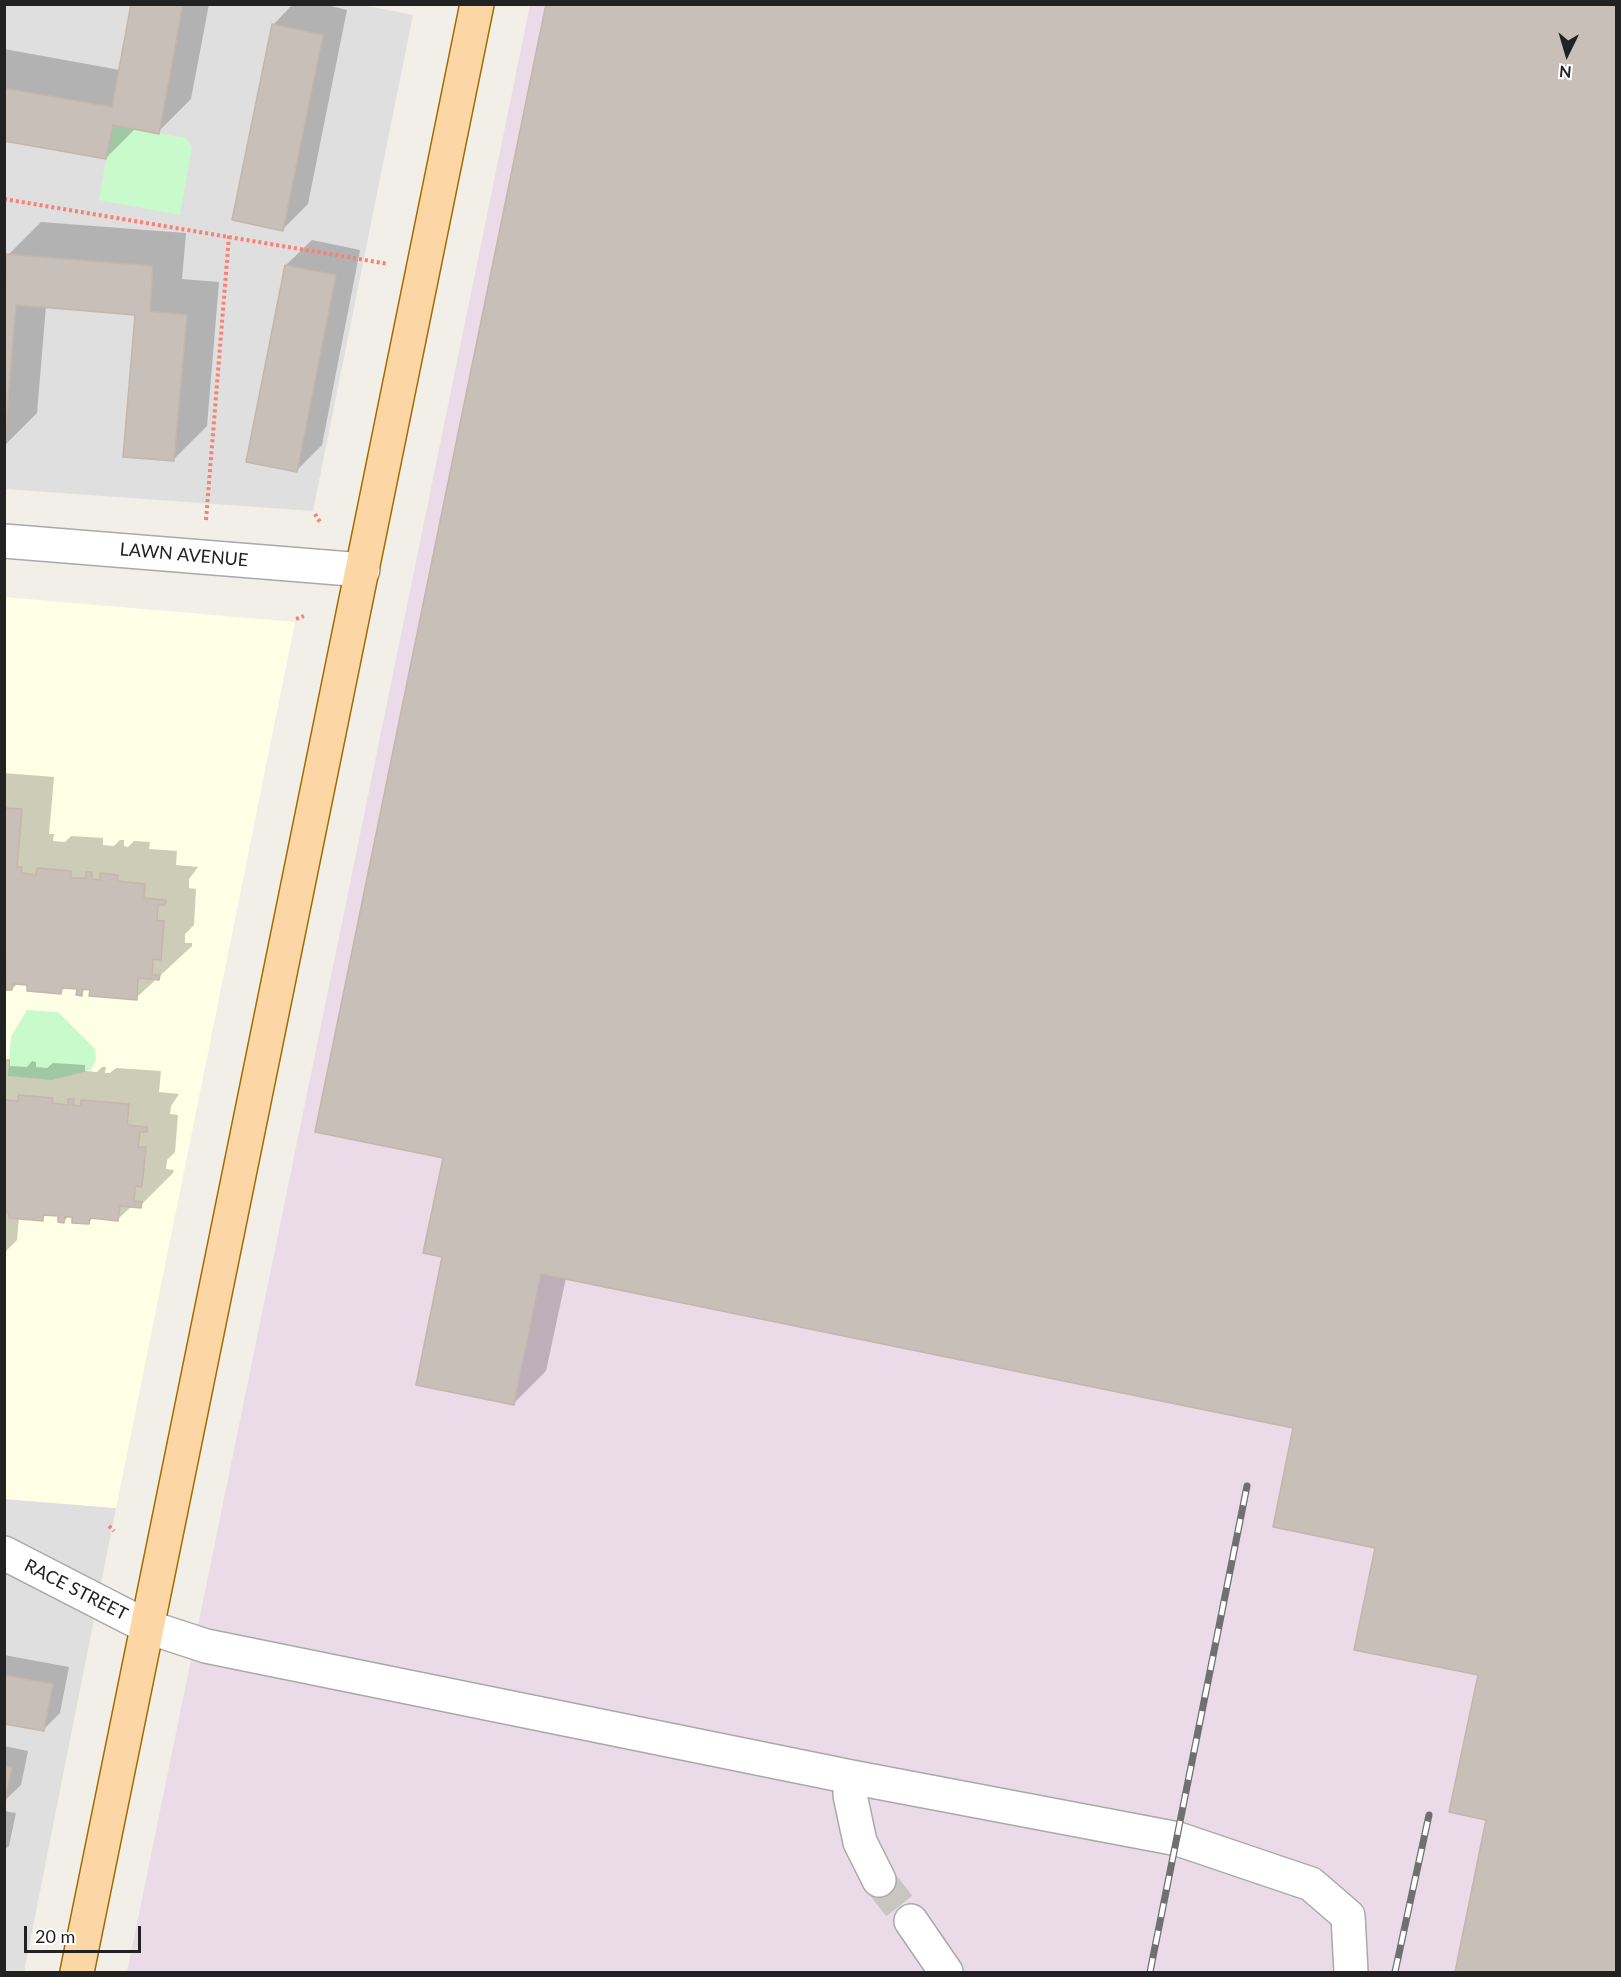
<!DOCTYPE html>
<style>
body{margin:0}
#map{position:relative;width:1621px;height:1977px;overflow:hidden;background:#f2efe9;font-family:Lato,sans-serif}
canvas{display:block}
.frame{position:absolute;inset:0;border:6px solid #222;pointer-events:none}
.north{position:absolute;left:1537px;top:24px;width:60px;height:60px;-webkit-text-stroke:4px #fff;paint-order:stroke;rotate:185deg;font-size:16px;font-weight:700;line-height:24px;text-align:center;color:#222}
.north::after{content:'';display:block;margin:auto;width:21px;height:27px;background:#222;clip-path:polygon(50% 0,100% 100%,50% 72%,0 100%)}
.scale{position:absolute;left:24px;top:1926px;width:117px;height:27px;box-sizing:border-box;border:3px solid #222;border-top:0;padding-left:8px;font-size:18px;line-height:21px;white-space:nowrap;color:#222;-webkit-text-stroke:4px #fff;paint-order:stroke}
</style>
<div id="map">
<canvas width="1621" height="1977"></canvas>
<div class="frame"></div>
<div class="north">N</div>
<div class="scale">20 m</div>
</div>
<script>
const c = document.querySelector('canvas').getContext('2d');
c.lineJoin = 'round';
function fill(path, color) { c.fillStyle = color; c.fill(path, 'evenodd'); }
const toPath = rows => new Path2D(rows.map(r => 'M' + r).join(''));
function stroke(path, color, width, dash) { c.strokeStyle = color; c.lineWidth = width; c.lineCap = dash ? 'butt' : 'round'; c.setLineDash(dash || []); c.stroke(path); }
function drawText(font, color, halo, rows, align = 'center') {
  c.font = font + ' Lato,sans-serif'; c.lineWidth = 4.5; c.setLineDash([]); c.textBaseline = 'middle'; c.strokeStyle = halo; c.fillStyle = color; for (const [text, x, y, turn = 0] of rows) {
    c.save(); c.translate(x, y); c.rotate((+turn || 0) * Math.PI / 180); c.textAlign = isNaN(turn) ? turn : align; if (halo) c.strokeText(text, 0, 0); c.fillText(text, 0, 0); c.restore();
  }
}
const residential = toPath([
 [358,4,413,15,313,511,5,489,4,5],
 [4,1499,116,1508,24,1972,4,1972]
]);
const industrial = toPath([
 [530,5,1616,5,1616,1972,127,1972]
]);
const education = toPath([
 [4,597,295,622,116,1508,5,1499]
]);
const park = toPath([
 [112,125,186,138,192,147,180,215,99,200],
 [27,1010,58,1012,95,1049,96,1060,91,1070,52,1080,8,1076,11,1037]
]);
const shadow = toPath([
 [133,4,209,4,191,99,158,132,136,128,106,158,4,140,4,49,120,70],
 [293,4,322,4,347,10,308,204,283,229,273,25],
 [548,4,1616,4,1616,1972,1456,1972,1488,1819,1479,1674,1377,1546,1295,1427,566,1278,546,1371,513,1404,444,1256,445,1157],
 [41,222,186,233,182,279,219,282,207,426,174,459,136,314,46,306,37,413,4,446,4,265,7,265,8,255],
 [312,240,360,250,322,445,297,470,286,265],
 [4,773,54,777,49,834,54,834,53,841,65,842,71,836,103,838,103,845,114,846,120,840,124,840,124,846,128,847,134,841,150,842,149,849,177,851,176,865,198,867,189,879,189,888,196,889,194,925,185,934,185,943,192,943,192,946,136,998,87,988,81,994,78,987,66,987,60,992,18,983,12,989,8,982,4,982],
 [6,1059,10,1059,10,1066,27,1067,32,1061,36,1062,36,1067,47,1068,53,1063,85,1065,85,1071,97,1072,102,1067,106,1067,105,1073,110,1073,116,1068,161,1071,159,1092,179,1094,171,1106,170,1114,178,1115,175,1152,167,1160,166,1169,174,1170,173,1173,140,1206,132,1206,118,1219,94,1217,88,1223,69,1216,64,1221,60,1215,47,1214,42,1219,19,1217,17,1240,4,1253],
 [4,1655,69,1667,60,1713,43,1730,4,1722],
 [4,1746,28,1751,21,1785,4,1801],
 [4,1811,16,1813,9,1846,4,1850]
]);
const building = toPath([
 [131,4,183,4,159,134,113,125,106,159,4,141,4,88,112,107,131,4],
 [546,4,1616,4,1616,1972,1455,1972,1486,1820,1449,1812,1478,1675,1354,1650,1375,1548,1273,1527,1293,1428,541,1274,514,1405,416,1385,442,1257,423,1253,443,1158,315,1132,546,4],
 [272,24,323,35,283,231,232,220,272,24],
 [6,254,153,266,150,311,187,315,174,461,123,457,135,315,16,305,4,447,6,254],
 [285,265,336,275,297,472,246,462,285,265],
 [4,808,22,809,17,867,22,867,21,873,36,875,37,868,71,871,71,878,86,878,86,872,92,872,92,879,100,880,100,873,118,875,117,881,145,884,144,898,166,900,165,905,158,905,157,920,164,921,161,960,153,959,152,975,160,975,159,980,138,978,137,1000,89,996,90,990,82,989,82,996,76,995,77,989,62,988,61,994,27,991,27,985,13,984,12,990,6,990,4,808],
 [18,1095,53,1098,52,1103,68,1105,68,1099,74,1099,73,1105,81,1106,81,1100,129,1104,127,1125,147,1127,147,1132,140,1132,138,1147,146,1147,142,1187,135,1186,134,1201,142,1202,141,1208,120,1206,118,1221,90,1218,89,1224,72,1223,72,1217,65,1217,64,1223,58,1222,58,1216,43,1215,43,1221,9,1218,9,1213,4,1212,4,1100,18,1101,18,1095],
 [4,1675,53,1684,44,1731,4,1724,4,1675],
 [4,1766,12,1767,5,1803,4,1803,4,1766]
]);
const minorTunnel = toPath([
 [879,1880,911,1921]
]);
const path = toPath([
 [4,199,388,264],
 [315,514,320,522],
 [206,520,229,236],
 [296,619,304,616],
 [109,1526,114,1531]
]);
const minor = toPath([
 [4,541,363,570],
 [4,1553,148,1627,206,1646,851,1777,1178,1839,1311,1884,1348,1916,1351,1972],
 [851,1777,850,1795,860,1842,879,1880],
 [911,1921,946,1972]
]);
const major = toPath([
 [77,1972,477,4]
]);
const rail = toPath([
 [1150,1972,1247,1486],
 [1395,1972,1429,1815]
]);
const streetNames = [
 ["LAWN AVENUE",184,555,5],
 ["RACE STREET",76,1590,27]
];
fill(residential, '#e0dfdf');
fill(industrial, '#ebdbe8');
fill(education, '#ffffe5');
fill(park, '#c8facc');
fill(shadow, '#0003');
fill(building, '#c7bfb8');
stroke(building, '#c4b6ab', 1.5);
stroke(minorTunnel, '#c8c6c1', 33, [33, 16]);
stroke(minor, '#a9a9a9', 36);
stroke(major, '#a06b00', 36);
stroke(path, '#fa8072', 4, [3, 3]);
stroke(minor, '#fff', 33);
stroke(major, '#fcd6a4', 33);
stroke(rail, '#707070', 7);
stroke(rail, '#fff', 4.5, [14]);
drawText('18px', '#222', '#fff', streetNames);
</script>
